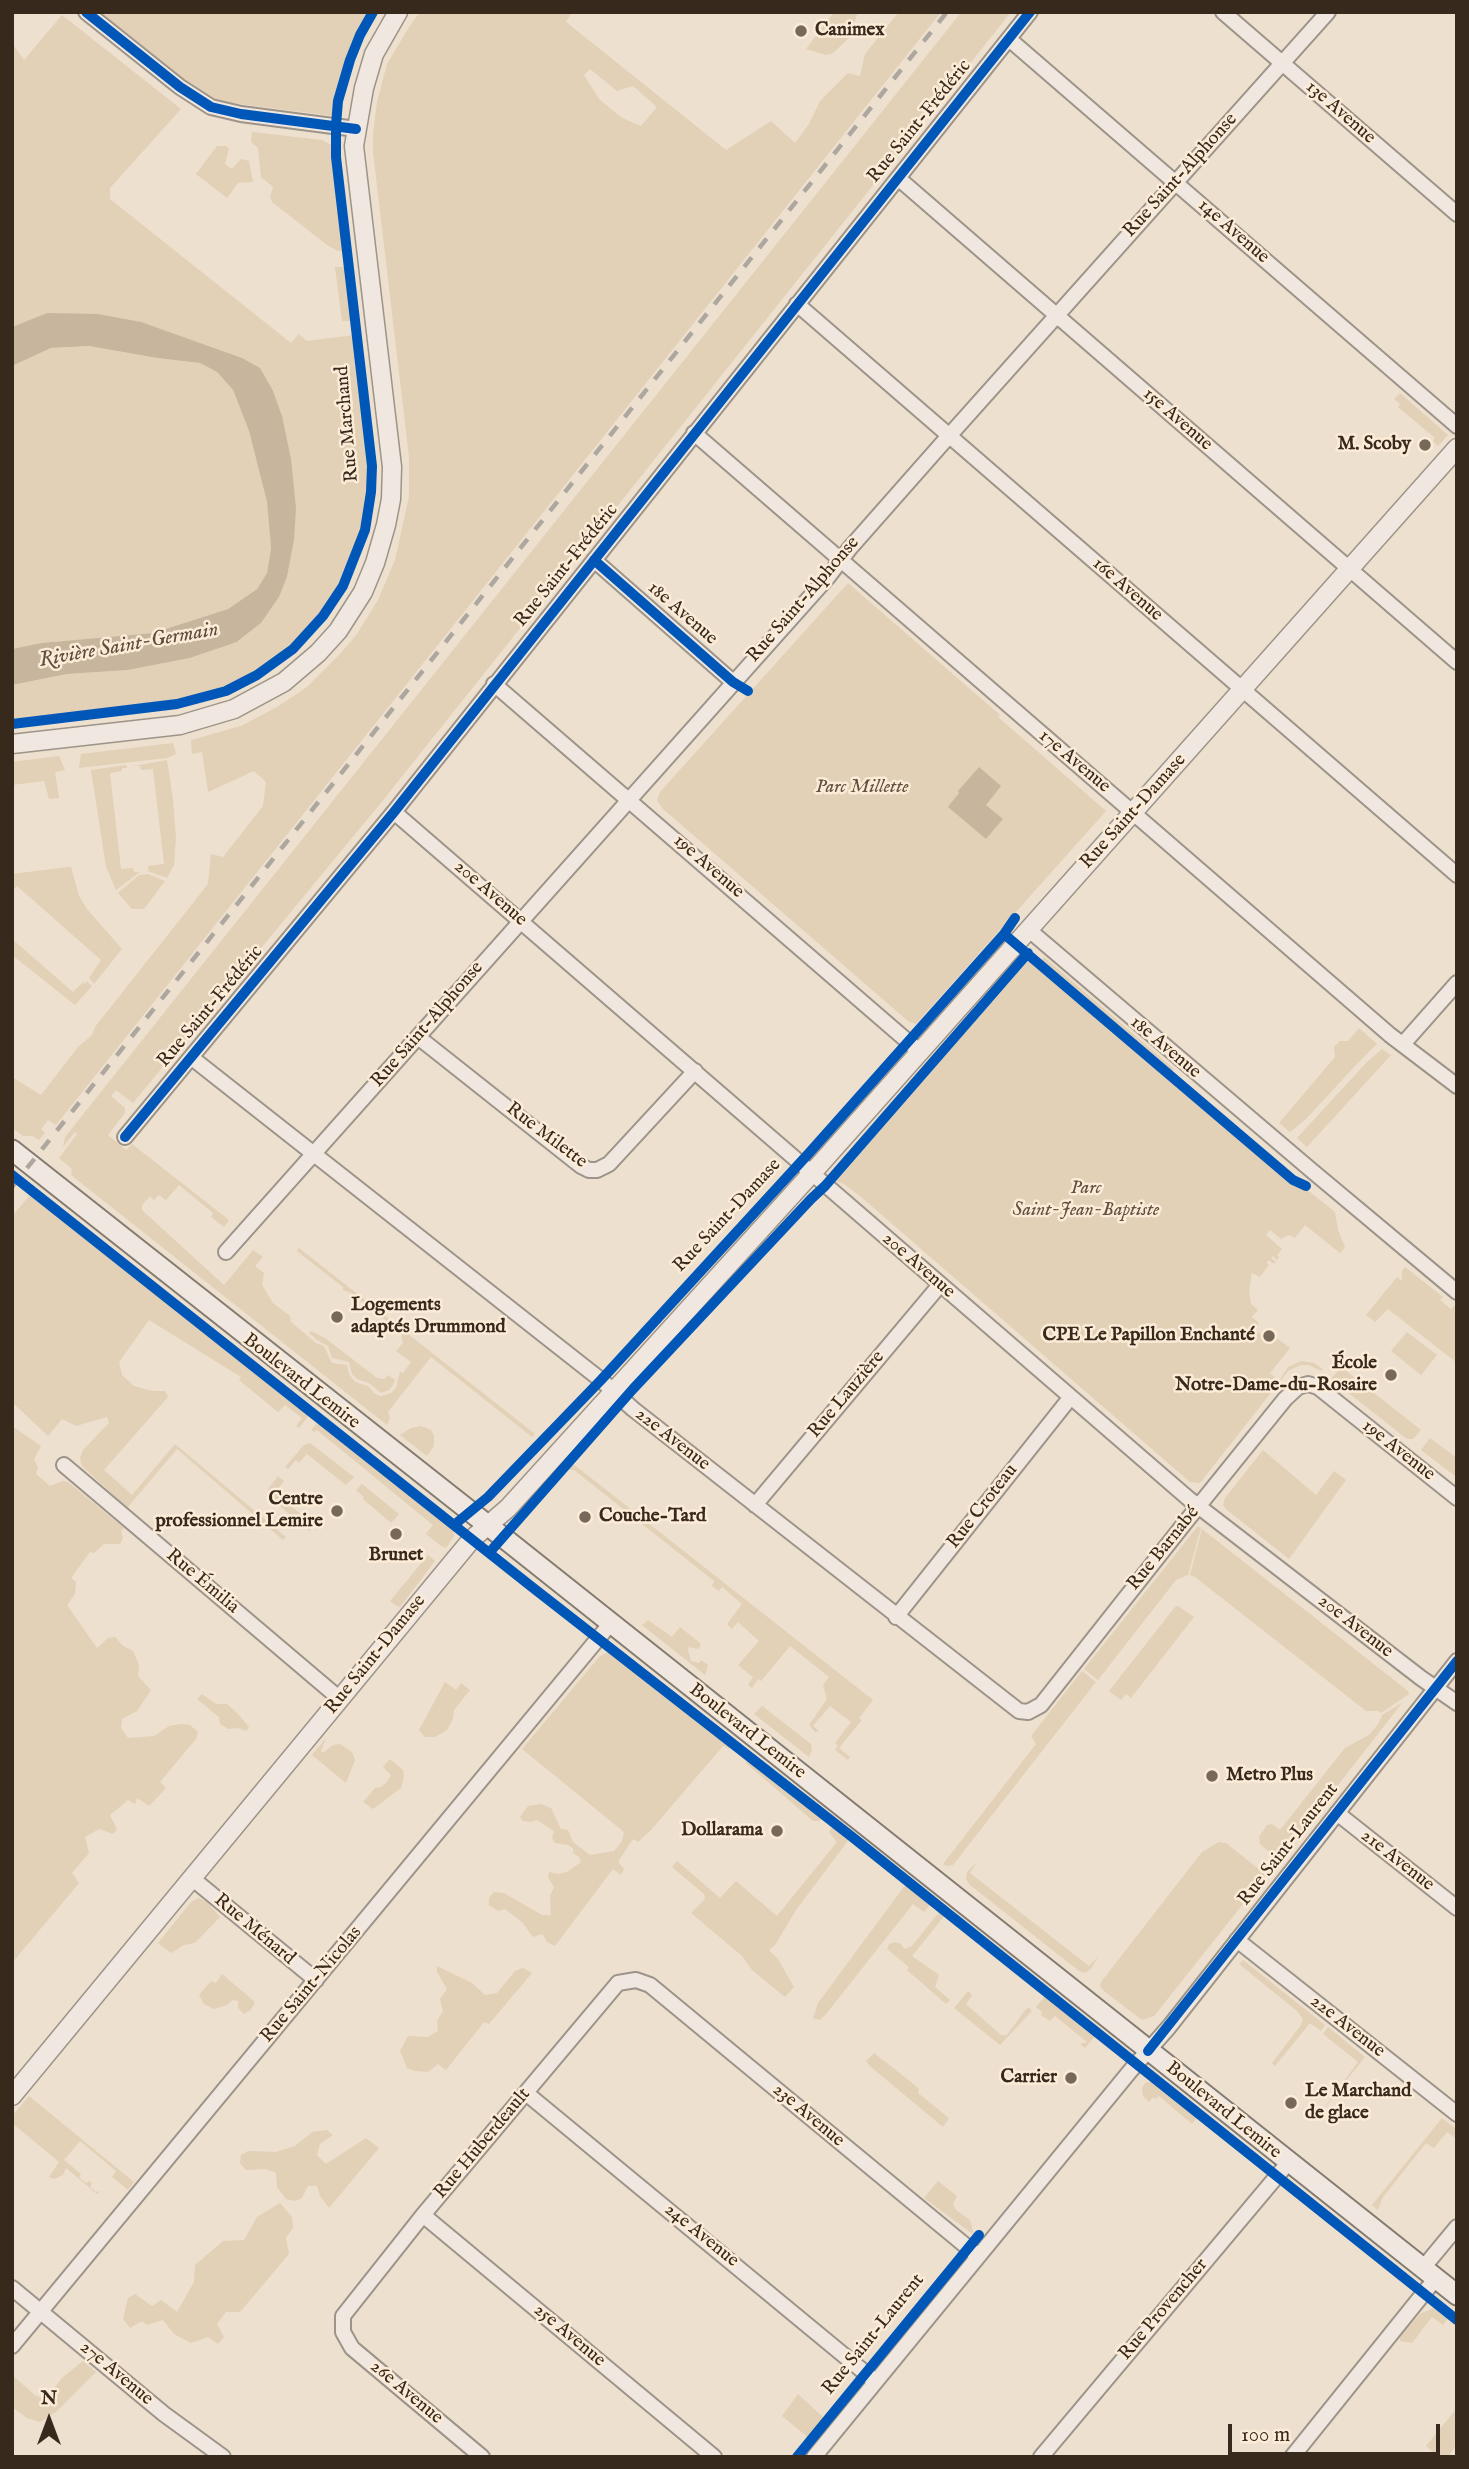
<!DOCTYPE html>
<meta charset="utf-8">
<style>
body{margin:0}
#map{position:relative;width:1469px;height:2469px;overflow:hidden;background:#ede0ce;font-family:"IM FELL English",serif}
canvas{display:block}
.frame{position:absolute;inset:0;border:14px solid #37291b;pointer-events:none}
.north{position:absolute;left:14px;top:2385px;width:70px;height:70px;-webkit-text-stroke:5px #fcecd7;paint-order:stroke;rotate:0deg;font-size:19px;font-weight:700;line-height:28px;text-align:center;color:#37291b}
.north::after{content:'';display:block;margin:auto;width:24px;height:32px;background:#37291b;clip-path:polygon(50% 0,100% 100%,50% 72%,0 100%)}
.scale{position:absolute;left:1228px;top:2424px;width:212px;height:32px;box-sizing:border-box;border:4px solid #37291b;border-top:0;padding-left:9px;font-size:21px;line-height:24px;white-space:nowrap;color:#37291b;-webkit-text-stroke:5px #fcecd7;paint-order:stroke}
</style>
<div id="map">
<canvas width="1469" height="2469"></canvas>
<div class="frame"></div>
<div class="north">N</div>
<div class="scale">100 m</div>
</div>
<script>
const c = document.querySelector('canvas').getContext('2d');
c.lineJoin = 'round';
function fill(path, color) { c.fillStyle = color; c.fill(path, 'evenodd'); }
const toPath = rows => new Path2D(rows.map(r => 'M' + r).join(''));
function stroke(path, color, width, dash) { c.strokeStyle = color; c.lineWidth = width; c.lineCap = dash ? 'butt' : 'round'; c.setLineDash(dash || []); c.stroke(path); }
function drawText(font, color, halo, rows, align = 'center') {
  c.font = font + ' "IM FELL English",serif'; c.lineWidth = 5; c.setLineDash([]); c.textBaseline = 'middle'; c.strokeStyle = halo; c.fillStyle = color; for (const [text, x, y, turn = 0] of rows) {
    c.save(); c.translate(x, y); c.rotate((+turn || 0) * Math.PI / 180); c.textAlign = isNaN(turn) ? turn : align; if (halo) c.strokeText(text, 0, 0); c.fillText(text, 0, 0); c.restore();
  }
}
const green = toPath([
 [100,12,369,12,354,39,348,55,337,92,333,116,232,103,210,98,196,89],
 [420,12,572,12,566,22,726,150,771,121,795,143,809,124,820,101,848,73,860,76,865,54,899,12,941,12,56,1125,48,1120,41,1129,45,1133,39,1140,32,1136,23,1136,12,1128,12,1077,41,1095,78,1047,92,1035,95,1027,208,884,211,854,223,857,263,806,266,782,254,771,208,792,202,752,192,754,191,740,241,726,277,707,307,687,341,653,357,634,378,600,395,560,409,496,409,457,373,152,373,134,377,102,387,64,409,27],
 [590,69,617,91,633,86,657,107,641,126,622,118,599,99,584,75],
 [834,12,858,12,849,38,833,53,826,55,806,49],
 [964,12,1011,12,380,804,133,1103,116,1090,111,1096,125,1108,125,1113,108,1135,126,1150,132,1144,229,1220,224,1227,211,1217,213,1213,179,1185,166,1200,159,1195,154,1200,150,1196,142,1205,142,1210,224,1285,253,1250,263,1257,255,1266,264,1273,262,1285,273,1303,290,1316,291,1322,316,1343,324,1346,332,1363,347,1365,349,1374,355,1382,368,1386,375,1394,381,1396,391,1393,396,1388,400,1372,403,1373,411,1362,396,1351,403,1343,401,1332,351,1293,343,1290,343,1287,297,1251,299,1248,535,1434,532,1437,431,1357,388,1412,390,1418,387,1425,71,1175,72,1169,59,1158,77,1134,75,1132,63,1147,65,1137,959,15],
 [62,15,181,109,110,188,110,199,291,343,299,334,307,341,354,335,369,480,365,513,354,552,339,589,314,624,265,667,223,689,188,699,12,720,12,685,67,674,128,670,190,658,238,642,261,623,279,597,287,577,294,540,260,368,47,313,12,327,12,43,24,60],
 [252,132,322,140,332,145,344,251,338,251,327,245,272,202,270,197,273,187,261,177,258,148,251,142],
 [217,146,226,146,229,149,225,164,232,169,241,159,249,161,253,182,238,183,227,198,196,174],
 [335,267,345,267,352,321,342,321],
 [89,346,157,358,200,363,217,372,233,390,249,431,267,502,271,548,267,573,257,589,228,609,153,633,41,643,12,649,12,366,51,348],
 [1400,393,1448,435,1438,446,1433,441,1435,438,1398,407,1400,404,1394,399],
 [848,583,1000,715,998,717,1106,811,916,1024,908,1021,662,808,657,800,660,792],
 [173,743,176,754,167,758,79,768,81,754],
 [59,756,65,770,55,772,59,798,49,799,44,781,12,785,12,762],
 [167,760,173,799,176,838,174,865,167,878,148,871,148,866,164,864,153,769,141,770,140,766,134,766],
 [126,765,127,768,122,768,122,771,110,773,121,869,133,868,134,872,140,872,116,890,106,867,91,770],
 [68,867,71,867,79,896,87,909,122,949,94,984,89,978,101,960,17,886,12,890,12,874],
 [148,874,165,881,144,909,132,909,118,893,139,875],
 [12,939,73,992,83,982,85,984,87,981,92,986,75,1005,12,955],
 [1044,957,1174,1069,1171,1072,1042,960],
 [1030,959,1272,1167,1291,1183,1305,1188,1335,1212,1338,1230,1345,1247,1340,1253,1305,1225,1295,1238,1289,1235,1281,1239,1270,1230,1266,1235,1282,1249,1277,1255,1279,1257,1277,1260,1273,1256,1271,1258,1276,1262,1274,1264,1268,1260,1267,1263,1269,1265,1260,1277,1252,1273,1249,1291,1251,1304,1258,1310,1252,1317,1259,1323,1255,1330,1263,1336,1267,1331,1290,1348,1270,1373,1279,1381,1288,1367,1301,1361,1314,1363,1323,1369,1321,1371,1309,1365,1301,1365,1288,1371,1200,1483,1190,1482,860,1196,844,1184,833,1180],
 [1359,1028,1377,1044,1353,1068,1306,1119,1290,1132,1279,1123,1335,1057,1334,1047,1340,1041,1348,1041],
 [1382,1049,1391,1055,1307,1147,1297,1138,1367,1062],
 [31,1194,310,1414,299,1428,296,1426,302,1418,285,1405,278,1412,239,1380,241,1377,149,1320,119,1362,122,1375,134,1386,153,1391,165,1391,168,1397,104,1470,132,1495,175,1444,286,1537,283,1540,177,1449,127,1508,82,1466,80,1458,83,1450,109,1423,107,1417,76,1426,62,1419,48,1436,12,1402,12,1216],
 [1405,1267,1443,1297,1440,1300,1451,1309,1454,1306,1457,1308,1457,1363,1388,1309,1375,1322,1366,1315,1397,1277,1402,1281,1402,1271],
 [311,1331,325,1338,377,1378,384,1379,389,1375,391,1378,395,1379,393,1385,389,1390,381,1393,369,1383,357,1379,352,1374,349,1362,332,1358,328,1346,317,1340,309,1333],
 [1407,1332,1437,1355,1421,1375,1391,1351],
 [1341,1367,1421,1430,1413,1439,1407,1439,1331,1379],
 [319,1421,453,1526,454,1536,446,1548,441,1546,426,1534,433,1525,317,1430,314,1432,311,1430],
 [12,1426,41,1446,34,1459,38,1468,36,1474,50,1486,63,1481,68,1482,124,1528,121,1531,123,1538,120,1544,104,1544,94,1553,90,1552,71,1578,76,1582,75,1594,67,1605,97,1648,108,1638,115,1637,122,1645,133,1651,139,1665,138,1676,151,1690,137,1711,122,1719,121,1728,128,1738,154,1736,169,1726,181,1724,190,1725,198,1732,196,1739,160,1782,166,1788,149,1806,137,1798,135,1804,128,1800,110,1815,117,1829,113,1834,99,1829,85,1837,89,1853,72,1873,79,1883,12,1963],
 [421,1426,431,1430,434,1436,434,1446,427,1456,400,1435,411,1428],
 [1430,1438,1457,1458,1455,1476,1421,1450],
 [310,1443,354,1477,346,1485,307,1454,299,1463,296,1460,288,1469,285,1467,304,1445],
 [1263,1450,1316,1495,1334,1471,1346,1480,1289,1559,1227,1510,1223,1505,1225,1498],
 [572,1463,873,1700,859,1718,862,1720,839,1748,850,1757,848,1760,835,1750,838,1746,835,1743,851,1722,830,1706,813,1726,819,1731,815,1732,809,1725,827,1699,823,1685,829,1677,790,1646,761,1681,758,1679,752,1688,748,1685,753,1677,738,1665,759,1641,738,1622,732,1629,727,1624,742,1604,722,1587,719,1591,712,1586,714,1581,574,1470,570,1470,567,1468],
 [278,1476,284,1481,275,1493,314,1525,309,1531,269,1497,268,1489],
 [362,1484,399,1514,391,1523,363,1499,364,1497,356,1490],
 [1198,1526,1201,1528,1188,1575,1176,1580,1098,1680,1084,1669],
 [1202,1529,1408,1691,1409,1694,1381,1713,1378,1711,1366,1711,1195,1577,1190,1575],
 [428,1555,435,1561,400,1607,397,1606,390,1601],
 [1178,1606,1194,1617,1131,1698,1126,1694,1121,1700,1109,1691,1175,1607],
 [648,1620,672,1637,680,1627,701,1644,698,1649,689,1647,688,1650,691,1661,699,1663,701,1660,708,1665,705,1675,642,1625],
 [610,1651,733,1746,730,1749,723,1746,651,1830,638,1842,633,1839,618,1862,624,1869,621,1875,613,1869,555,1946,547,1942,542,1934,533,1937,522,1922,505,1909,498,1911,489,1905,489,1898,494,1892,504,1893,542,1915,551,1915,550,1896,554,1887,548,1877,549,1872,558,1874,567,1872,581,1862,579,1857,573,1853,573,1848,568,1845,555,1843,552,1838,554,1831,537,1820,531,1822,523,1821,520,1817,528,1806,541,1804,551,1808,561,1829,568,1830,573,1842,590,1855,614,1851,622,1841,624,1832,522,1749,600,1656],
 [1082,1671,1096,1682,953,1865,947,1866,943,1864,1036,1744,1031,1736],
 [445,1682,456,1690,461,1683,470,1690,454,1710,453,1719,447,1730,435,1737,425,1737,419,1730],
 [202,1694,216,1704,227,1704,237,1713,249,1727,246,1731,238,1728,228,1729,220,1724,219,1717,197,1699],
 [1402,1703,1285,1853,1283,1851,1288,1844,1284,1841,1277,1850,1282,1855,1279,1860,1260,1844,1259,1837,1267,1825,1272,1824,1280,1830,1345,1748,1369,1735,1379,1723,1382,1715],
 [762,1706,811,1744,812,1750,809,1757,754,1714],
 [326,1738,321,1751,323,1753,333,1745,340,1744,352,1752,355,1760,346,1783,312,1755],
 [747,1758,822,1818,819,1821,813,1821,746,1763],
 [390,1759,403,1770,404,1776,401,1788,373,1809,363,1802,375,1788,381,1787,387,1782,391,1775,383,1767],
 [833,1826,848,1839,847,1842,796,1910,775,1945,769,1950,778,1959,794,1987,785,1997,752,1970,742,1956,691,1913,705,1899,704,1894,672,1867,677,1861,720,1898,736,1881,777,1916,837,1842,829,1832],
 [1219,1842,1226,1843,1266,1875,1158,2011,1154,2016,1142,2020,1104,1991,1100,1986,1101,1982,1202,1852],
 [977,1862,970,1873,1089,1966,1098,1957,1091,1969,1085,1973,1079,1971,970,1885,966,1879,967,1872],
 [906,1884,931,1904,924,1912,913,1904,826,2014,820,2020,813,2018,818,2003],
 [199,1898,208,1903,220,1917,195,1943,184,1945,171,1953,158,1943,191,1902],
 [940,1911,945,1915,912,1956,939,1975,935,1987,950,2000,946,2004,907,1970,909,1967,887,1949,889,1944,895,1942,901,1944,904,1949,912,1946],
 [1243,1960,1325,2025,1321,2031,1310,2023,1275,2066,1272,2063,1301,2025,1303,2019,1297,2011,1239,1964],
 [437,1966,472,1983,485,1995,497,1993,515,1971,523,1968,532,1973,489,2024,484,2022,446,2070,438,2064,428,2072,415,2071,407,2068,400,2051,408,2036,428,2037,438,2031,437,2021,443,2011,440,1999,447,1989,437,1972],
 [222,1974,255,2002,251,2010,244,2014,238,2008,238,2001,233,2000,227,2005,214,2009,204,2004,199,1995,211,1981,216,1983],
 [968,1991,972,1995,966,2004,1001,2035,1007,2035,1026,2009,1029,2008,1032,2011,1000,2045,954,2008],
 [1046,1995,1096,2035,1085,2048,1080,2044,1087,2042,1055,2016,1050,2021,1041,2015,1042,2012,1036,2007],
 [1328,2027,1365,2057,1319,2115,1358,2062,1323,2034],
 [874,2053,911,2082,919,2089,918,2093,949,2118,943,2127,871,2067,866,2061],
 [1154,2081,1198,2116,1192,2124,1159,2096,1155,2099,1153,2097,1149,2102,1143,2096,1142,2088,1145,2083],
 [29,2096,134,2182,128,2190,112,2177,116,2171,80,2141,64,2160,81,2174,79,2177,86,2183,89,2181,92,2183,90,2187,96,2192,100,2191,97,2194,66,2168,63,2175,54,2179,49,2177,59,2162,12,2123,12,2116],
 [1442,2118,1457,2130,1457,2139,1447,2132,1434,2148,1426,2143,1383,2197,1378,2210,1372,2205],
 [327,2130,333,2135,320,2144,317,2155,326,2164,366,2138,379,2148,329,2208,320,2196,317,2186,308,2186,302,2198,295,2201,286,2199,277,2187,276,2173,266,2169,246,2170,240,2163,241,2155,248,2151,276,2152,295,2146,312,2132],
 [938,2181,957,2196,953,2204,956,2210,970,2220,974,2235,924,2198],
 [280,2203,292,2217,293,2228,286,2238,289,2254,240,2312,226,2312,217,2324,224,2337,218,2344,208,2337,191,2343,174,2334,163,2320,147,2325,142,2321,130,2328,123,2319,128,2298,135,2294,152,2306,161,2300,177,2312,194,2282,195,2265,223,2241,244,2240,257,2217],
 [1436,2307,1449,2317,1443,2325,1432,2317,1412,2343,1400,2341,1400,2337,1420,2314],
 [83,2361,96,2372,56,2412,40,2422,27,2418,12,2407,12,2375,36,2396,46,2398,63,2377],
 [798,2394,825,2419,809,2438,782,2416],
 [1457,2408,1457,2444,1448,2457,1439,2457,1426,2446]
]);
const water = toPath([
 [47,313,98,314,141,322,242,358,260,368,273,391,282,416,291,459,296,508,294,540,287,577,279,597,261,623,237,642,190,658,128,670,67,674,12,685,12,649,41,643,153,633,228,609,257,589,267,573,271,548,267,502,249,431,233,390,217,372,200,363,157,358,89,346,51,348,12,366,12,327],
 [979,767,1001,786,986,805,1003,819,986,839,948,807,959,793,958,791]
]);
const minor = toPath([
 [86,12,180,87,211,107,241,114,356,129],
 [1223,12,1457,214],
 [1009,39,1457,426],
 [898,178,1457,662],
 [797,304,1457,875],
 [694,433,1390,1035,1457,1086],
 [594,560,733,682],
 [494,684,920,1052],
 [394,812,1189,1499,1421,1678,1457,1703],
 [1029,930,1311,1170,1457,1292],
 [418,1037,581,1166,589,1170,597,1170,609,1164,695,1071],
 [1403,1044,1457,983],
 [192,1058,601,1380,633,1409,1019,1711,1028,1712,1041,1705,1184,1524,1285,1399,1298,1387,1308,1384,1318,1387,1457,1498],
 [125,1137,394,812,1030,12],
 [226,1252,828,577,850,548,940,446,1328,12],
 [64,1465,340,1699],
 [755,1505,939,1286],
 [896,1617,1070,1398],
 [1337,1813,1457,1908],
 [193,1879,316,1980],
 [1237,1940,1457,2114],
 [526,2093,875,2381],
 [423,2215,714,2457],
 [1423,2268,1457,2227],
 [12,2288,164,2414,223,2457],
 [12,2346,611,1623],
 [482,2457,352,2348,343,2332,343,2316,423,2215,618,1983,636,1980,650,1985,978,2256],
 [814,2457,1131,2070,1169,2027,1457,1661],
 [1041,2457,1288,2163],
 [1292,2457,1436,2278]
]);
const tertiary = toPath([
 [12,744,180,725,234,709,284,682,318,653,338,631,363,592,375,563,386,525,391,499,392,467,354,146,364,88,374,54,398,12],
 [12,2096,472,1539,508,1508,821,1163,1457,448]
]);
const secondary = toPath([
 [12,1150,509,1542,1457,2295]
]);
const rail = toPath([
 [12,1187,947,12]
]);
const cycleway = toPath([
 [86,12,180,87,211,107,241,114,356,129],
 [594,560,733,682,748,691],
 [12,724,177,704,226,691,257,675,293,649,323,616,343,586,365,530,371,492,372,466,336,157,336,125,338,101,350,60,360,35,373,12],
 [1004,934,1293,1180,1306,1186],
 [125,1137,394,812,1030,12],
 [12,1175,532,1587,851,1836,1457,2320],
 [454,1525,488,1497,601,1380,810,1152,1004,934,1015,918],
 [489,1553,633,1389,811,1199,825,1186,1028,953],
 [1148,2051,1457,1661],
 [797,2457,979,2235]
]);
const markers = [
 [801,31,7,"#77695a"],
 [1425,445,7,"#77695a"],
 [337,1317,7,"#77695a"],
 [1269,1336,7,"#77695a"],
 [1391,1375,7,"#77695a"],
 [337,1511,7,"#77695a"],
 [585,1517,7,"#77695a"],
 [396,1534,7,"#77695a"],
 [1212,1776,7,"#77695a"],
 [777,1831,7,"#77695a"],
 [1071,2078,7,"#77695a"],
 [1291,2103,7,"#77695a"]
];
const poiNames = [
 ["Canimex",815,31,"left"],
 ["M. Scoby",1411,445],
 ["Logements",351,1306,"left"],
 ["adaptés Drummond",351,1328,"left"],
 ["CPE Le Papillon Enchanté",1255,1336],
 ["École",1377,1364],
 ["Notre-Dame-du-Rosaire",1377,1386],
 ["Centre",323,1500],
 ["professionnel Lemire",323,1522],
 ["Couche-Tard",599,1517,"left"],
 ["Brunet",396,1556,"center"],
 ["Metro Plus",1226,1776,"left"],
 ["Dollarama",763,1831],
 ["Carrier",1057,2078],
 ["Le Marchand",1305,2092,"left"],
 ["de glace",1305,2114,"left"]
];
const streetNames = [
 ["13e Avenue",1340,113,41],
 ["Rue Saint-Frédéric",920,122,-51],
 ["Rue Saint-Alphonse",1181,176,-48],
 ["14e Avenue",1233,232,41],
 ["15e Avenue",1177,420,41],
 ["Rue Marchand",348,424,-95],
 ["Rue Saint-Frédéric",567,566,-51],
 ["16e Avenue",1127,590,41],
 ["Rue Saint-Alphonse",804,600,-49],
 ["18e Avenue",682,614,41],
 ["17e Avenue",1074,762,40],
 ["Rue Saint-Damase",1134,812,-48],
 ["19e Avenue",708,867,41],
 ["20e Avenue",490,894,41],
 ["Rue Saint-Frédéric",211,1007,-50],
 ["Rue Saint-Alphonse",428,1025,-49],
 ["18e Avenue",1165,1048,40],
 ["Rue Milette",546,1136,37],
 ["Rue Saint-Damase",728,1216,-47],
 ["20e Avenue",918,1266,41],
 ["Boulevard Lemire",301,1382,38],
 ["Rue Lauzière",847,1395,-50],
 ["22e Avenue",672,1440,38],
 ["19e Avenue",1398,1451,38],
 ["Rue Croteau",983,1507,-52],
 ["Rue Barnabé",1164,1549,-51],
 ["Rue Émilia",202,1582,40],
 ["20e Avenue",1355,1627,38],
 ["Rue Saint-Damase",376,1655,-51],
 ["Boulevard Lemire",747,1732,38],
 ["Rue Saint-Laurent",1289,1845,-52],
 ["21e Avenue",1397,1861,38],
 ["Rue Ménard",254,1930,40],
 ["Rue Saint-Nicolas",312,1985,-50],
 ["22e Avenue",1347,2027,38],
 ["Boulevard Lemire",1223,2111,39],
 ["23e Avenue",808,2116,40],
 ["Rue Huberdeault",483,2144,-50],
 ["24e Avenue",701,2236,39],
 ["Rue Provencher",1164,2310,-50],
 ["Rue Saint-Laurent",874,2335,-51],
 ["25e Avenue",569,2336,40],
 ["27e Avenue",116,2374,40],
 ["26e Avenue",406,2393,40]
];
const parkNames = [
 ["Parc Millette",862,788],
 ["Parc",1086,1189],
 ["Saint-Jean-Baptiste",1086,1211]
];
const waterNames = [
 ["Rivière Saint-Germain",129,646,-10]
];
fill(green, '#e2d0b7');
fill(water, '#c8b59e');
stroke(minor, '#9d9489', 18);
stroke(tertiary, '#9d9489', 21);
stroke(secondary, '#847b70', 23);
stroke(minor, '#f0e8e0', 14);
stroke(tertiary, '#f0e8e0', 18);
stroke(secondary, '#f0e8e0', 19);
stroke(rail, '#ada79f', 4.5, [12, 12]);
stroke(cycleway, '#0057b8', 10);
for (const [x, y, r, color] of markers) { const dot = new Path2D(); dot.arc(x, y, r, 0, 2 * Math.PI); c.fillStyle = color; c.fill(dot); stroke(dot, '#fcecd7', 2.5); }
drawText('bold 19px', '#37291b', '#fcecd7', poiNames, 'right');
drawText('19px', '#37291b', '#fcecd7', streetNames);
drawText('italic 19px', '#60503e', '#fcecd7', parkNames);
drawText('italic 21px', '#5e4e3c', '#fcecd7', waterNames);
</script>
